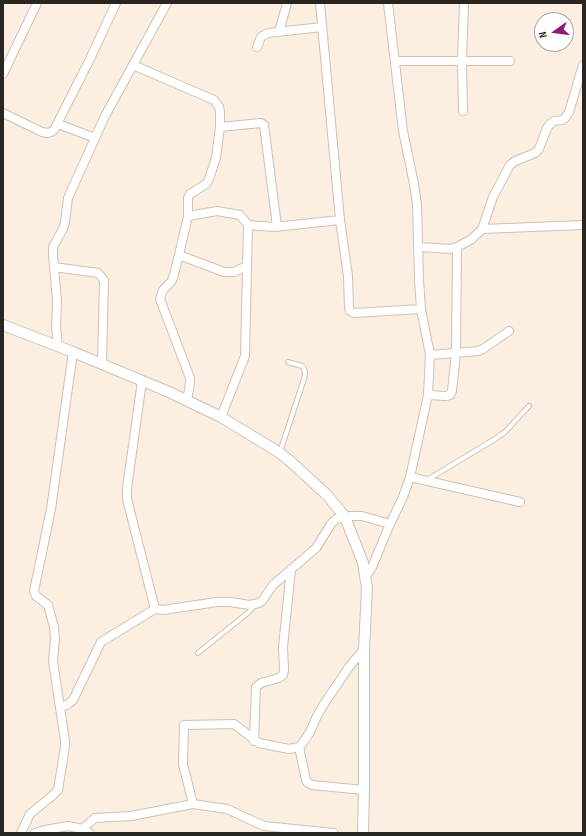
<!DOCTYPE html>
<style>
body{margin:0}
#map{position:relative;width:586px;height:836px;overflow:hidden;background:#fcefe1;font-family:"Sofia Sans Condensed",sans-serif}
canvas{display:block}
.frame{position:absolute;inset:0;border:4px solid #292520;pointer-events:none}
.north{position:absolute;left:534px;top:12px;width:40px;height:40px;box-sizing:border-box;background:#fefefe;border:1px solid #a9a7a5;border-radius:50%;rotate:256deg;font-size:11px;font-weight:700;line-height:16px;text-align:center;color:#292520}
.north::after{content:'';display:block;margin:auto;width:14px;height:18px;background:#901978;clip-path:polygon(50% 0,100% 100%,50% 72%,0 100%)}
</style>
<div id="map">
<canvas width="586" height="836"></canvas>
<div class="frame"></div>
<div class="north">N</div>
</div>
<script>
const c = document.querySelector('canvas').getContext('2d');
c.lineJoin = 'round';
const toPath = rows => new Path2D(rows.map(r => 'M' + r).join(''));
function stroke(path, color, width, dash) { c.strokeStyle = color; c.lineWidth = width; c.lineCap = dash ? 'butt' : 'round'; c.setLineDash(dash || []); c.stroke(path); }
const service = toPath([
 [280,452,304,379,305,373,304,368,302,366,288,362],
 [427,480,495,439,505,432,529,406],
 [198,653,249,612,255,605]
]);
const minor = toPath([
 [320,3,340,220],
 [279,32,287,3],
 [257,47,261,37,268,33,322,27],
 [395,61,510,61],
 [133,65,214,100,219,107,220,112,220,127,216,158,209,179,206,184,190,194,188,198,188,216,179,255,173,278,171,282,163,290,160,299,190,378,190,383,187,401],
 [3,74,37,3],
 [463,111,462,61,464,3],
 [3,113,42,132,47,133,51,132,54,130,89,61,116,3],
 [58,124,95,138],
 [220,127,261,123,264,125,277,226],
 [188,216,217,211,240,215,248,225,274,227,340,220,348,276,349,308,350,311,354,313,421,309],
 [482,229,583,225],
 [419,247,450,249,457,247,472,239,482,229,493,197,510,165,515,161,535,153,539,149,547,128,550,124,554,121,563,120,565,118,569,112,583,65],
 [179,255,224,272,234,272,247,266],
 [54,267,98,273,104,280,102,364],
 [58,346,56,327,57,301,53,255,53,247,63,229,65,222,68,198,105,116,167,3],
 [430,355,478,351,483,349,509,331],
 [142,381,127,488,127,499,155,609,163,610,217,602,230,602,250,605,259,603,262,601,273,585,316,548,331,524,336,519,351,516,362,516,390,524],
 [428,395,446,396,450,395,452,391,456,353,457,247],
 [221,417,245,356,248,225],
 [410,477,520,502],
 [366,576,372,567,390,524,403,497,410,477,428,395,430,355,421,309,419,280,417,204,414,184,403,131,388,3],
 [60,707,67,705,73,700,101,642,155,609],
 [254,741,256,687,261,683,279,678,283,675,284,670,283,647,291,569],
 [299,747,306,780,308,783,312,785,364,790],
 [82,829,95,818,131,816,193,804],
 [21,833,30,814,52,796,58,790,65,747,65,741,53,661,55,639,54,627,48,605,36,596,34,591,51,509,73,352],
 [35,833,45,830,68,826,82,829,90,833],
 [334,833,264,826,227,809,193,804,183,764,184,725,234,724,259,743,289,749,299,747,302,744,310,732,317,716,324,704,349,667,364,649]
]);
const tertiary = toPath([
 [3,325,73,352,169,392,221,417,280,453,290,461,327,495,345,517,363,563,367,588,364,649,364,786,363,833]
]);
stroke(service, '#cdc1b4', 6);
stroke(minor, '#cdc1b4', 10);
stroke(tertiary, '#cdc1b4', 12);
stroke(service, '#fff', 4);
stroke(minor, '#fff', 8);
stroke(tertiary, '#fff', 10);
</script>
